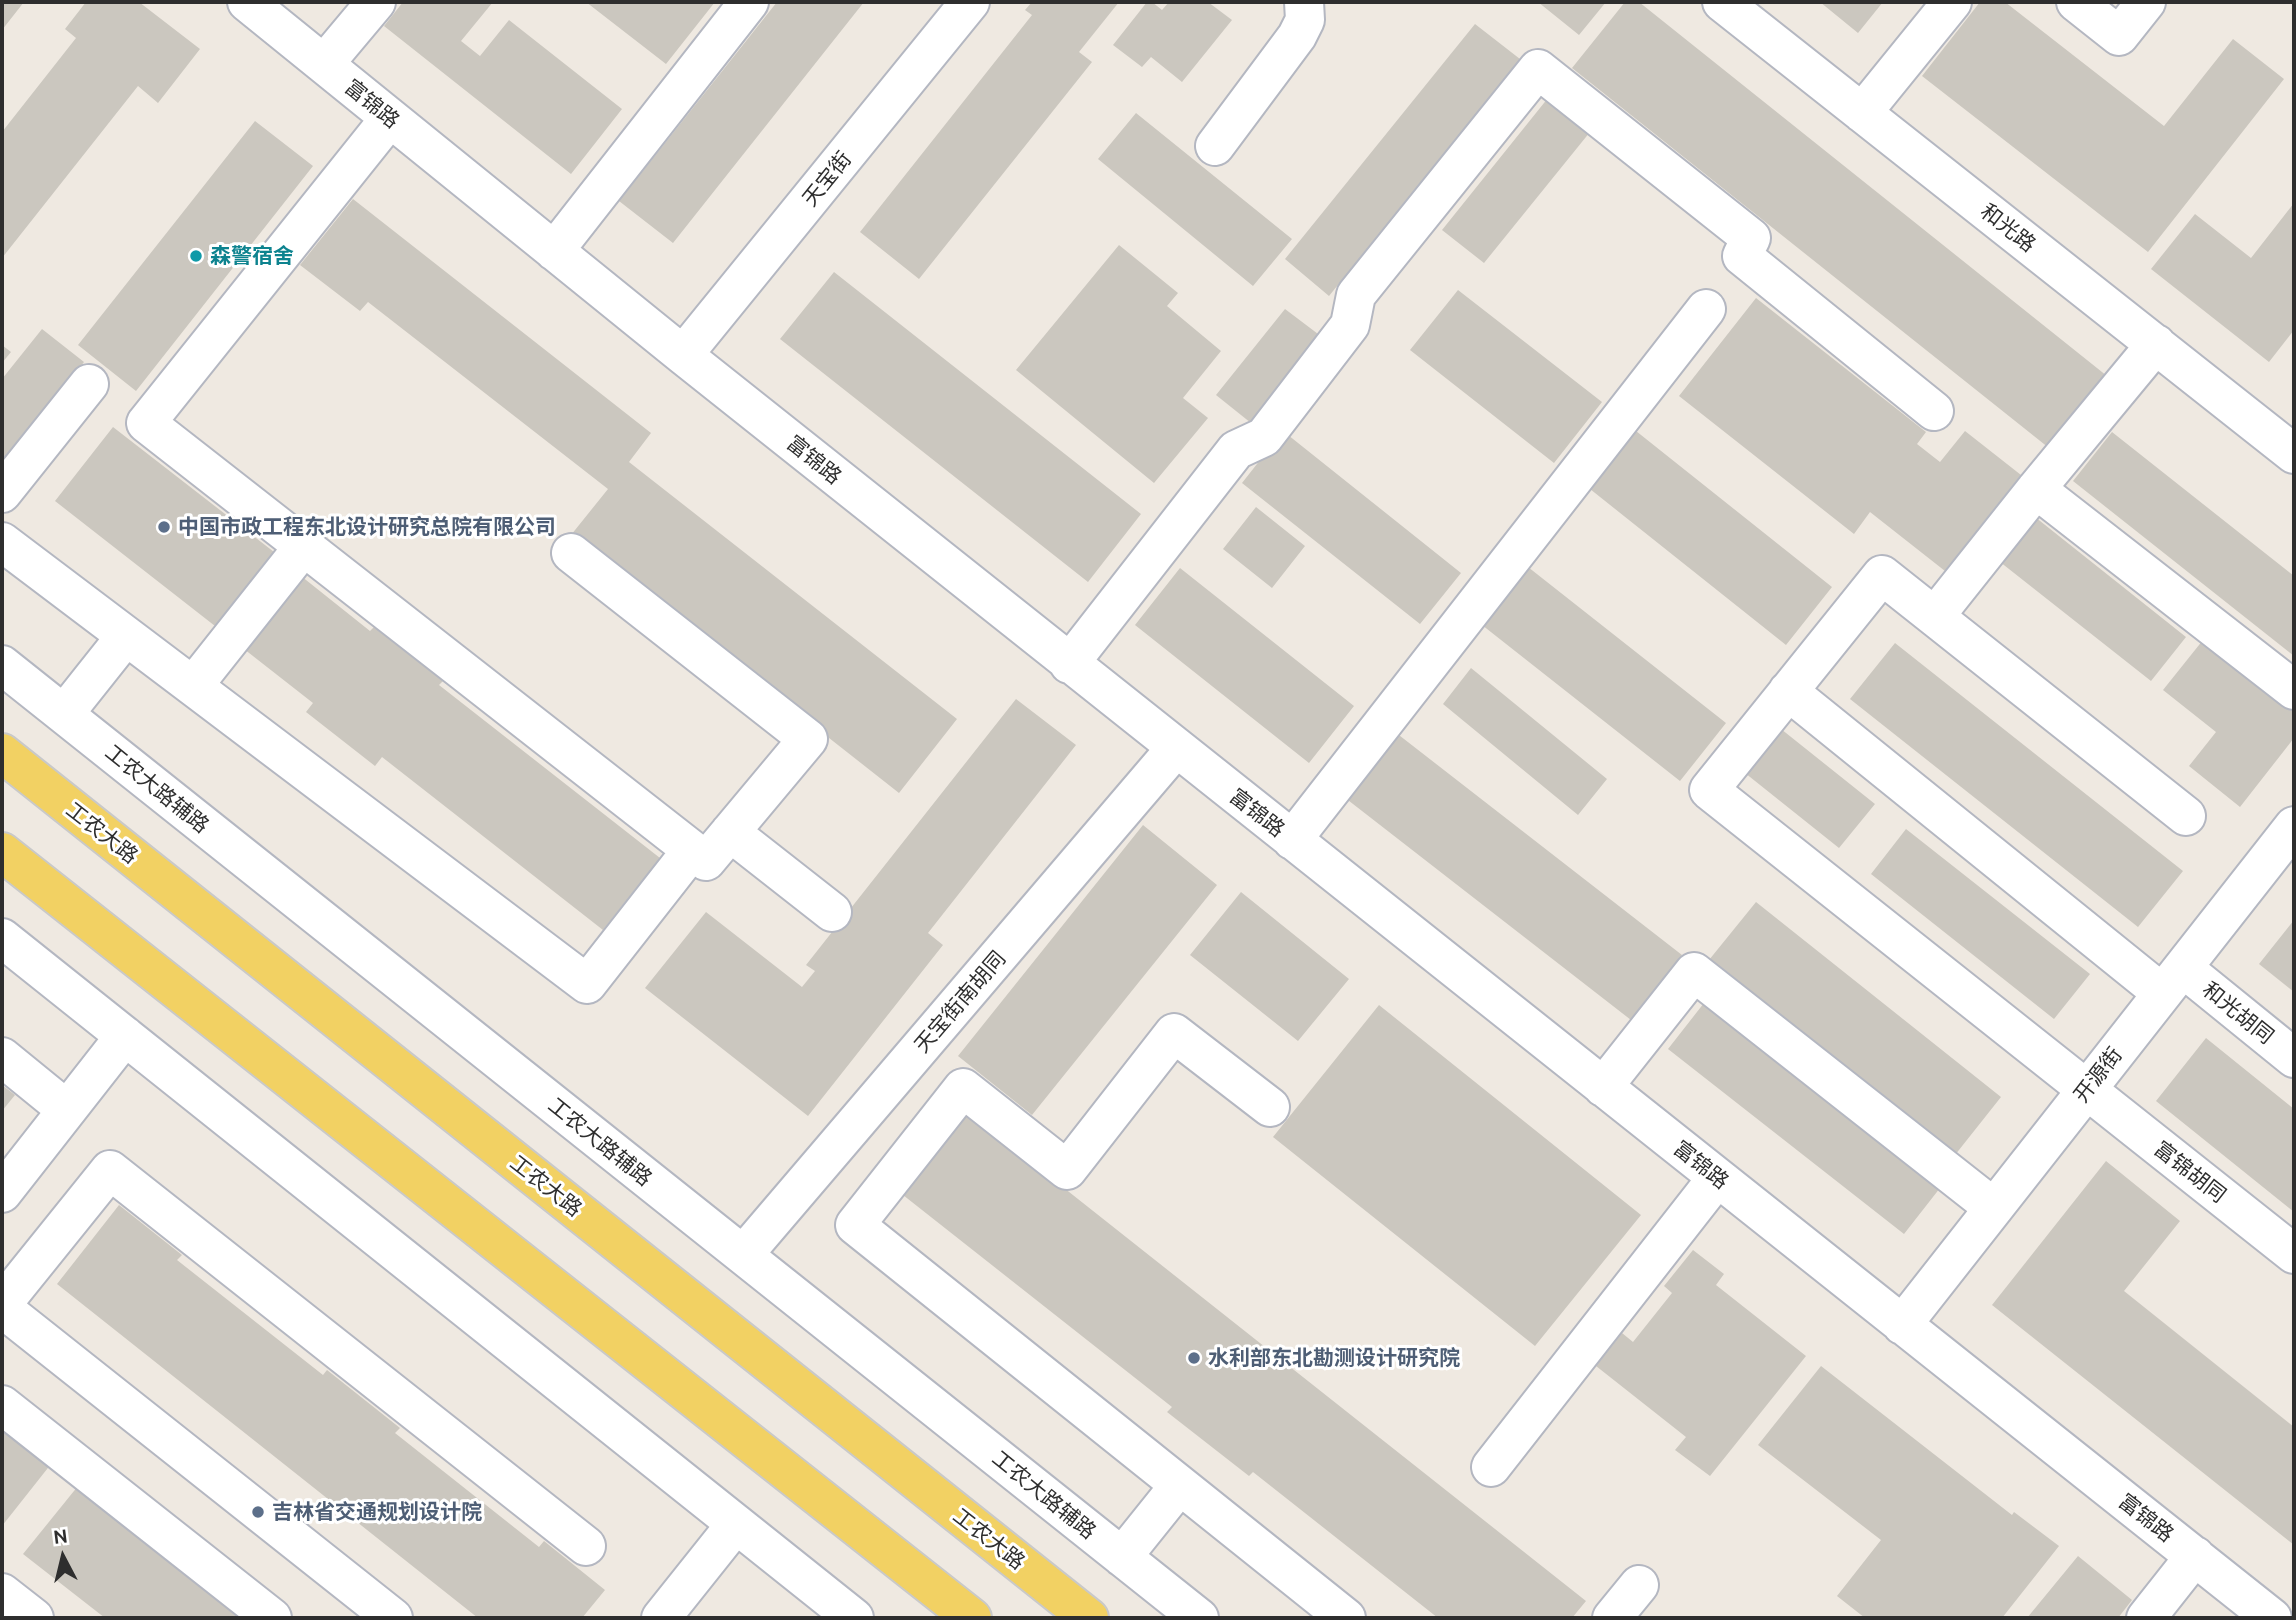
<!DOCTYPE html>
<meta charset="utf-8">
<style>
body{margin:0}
#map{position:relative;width:2296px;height:1620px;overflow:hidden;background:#efe9e1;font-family:Ubuntu,sans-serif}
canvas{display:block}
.frame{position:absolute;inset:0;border:4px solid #2e2e2e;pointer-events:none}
.north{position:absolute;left:28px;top:1522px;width:70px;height:70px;-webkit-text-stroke:5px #fff;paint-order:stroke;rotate:353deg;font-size:19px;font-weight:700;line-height:28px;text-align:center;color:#2e2e2e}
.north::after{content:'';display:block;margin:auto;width:24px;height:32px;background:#2e2e2e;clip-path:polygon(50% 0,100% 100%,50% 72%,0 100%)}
</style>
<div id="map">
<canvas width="2296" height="1620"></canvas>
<div class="frame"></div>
<div class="north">N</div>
</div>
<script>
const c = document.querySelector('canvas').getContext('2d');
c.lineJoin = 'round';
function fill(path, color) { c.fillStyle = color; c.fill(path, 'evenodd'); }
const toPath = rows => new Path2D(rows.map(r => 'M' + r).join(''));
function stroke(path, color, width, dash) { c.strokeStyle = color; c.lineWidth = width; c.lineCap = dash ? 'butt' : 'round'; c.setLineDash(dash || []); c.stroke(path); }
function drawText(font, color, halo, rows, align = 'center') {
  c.font = font + ' Ubuntu,"Noto Sans SC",sans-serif'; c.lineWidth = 6; c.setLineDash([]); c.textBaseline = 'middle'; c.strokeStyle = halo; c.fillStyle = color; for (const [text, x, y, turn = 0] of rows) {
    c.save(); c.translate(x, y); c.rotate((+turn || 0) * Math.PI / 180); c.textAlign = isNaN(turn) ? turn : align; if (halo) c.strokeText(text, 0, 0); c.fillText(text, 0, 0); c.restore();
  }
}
const building = toPath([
 [2,2,24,2,2,30],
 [86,2,139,2,200,49,158,103,138,86,2,258,2,132,76,38,65,29],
 [403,2,493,2,461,41,480,56,509,20,622,109,571,174,384,26],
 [586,2,715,2,666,64],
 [777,2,864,2,673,243,619,201],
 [1032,2,1119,2,1079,52,1092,62,919,279,860,232,1032,15,1025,10],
 [1147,2,1152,2,1162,10,1169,2,1208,2,1232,20,1182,82,1151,57,1142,67,1113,45],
 [1538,2,1606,2,1579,35],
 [1625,2,1639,2,2107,376,2049,448,1572,68],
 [1820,2,1883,2,1858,33],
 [1980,2,2005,2,2164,126,2233,39,2284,79,2148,252,1922,76],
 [1475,24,1520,59,1329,296,1285,259],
 [1548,98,1590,132,1484,263,1442,230],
 [1136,113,1292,239,1253,286,1098,159],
 [255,121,313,166,136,391,78,345],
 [353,199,651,433,629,462,957,719,899,793,571,535,608,489,368,302,360,311,300,265],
 [2294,203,2294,330,2269,362,2151,269,2195,214,2251,258],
 [1119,245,1178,293,1167,306,1221,351,1183,398,1208,418,1154,483,1016,370],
 [834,272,1141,514,1088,582,780,339],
 [1458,290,1602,402,1554,463,1410,350],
 [1756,298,1926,432,1917,444,1940,462,1965,431,2021,475,1945,571,1870,512,1854,534,1679,396],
 [1285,309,1326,340,1256,427,1216,395],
 [42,329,84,362,2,466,2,379],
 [2,345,11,352,2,363],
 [113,427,274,552,215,626,55,501],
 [1283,431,1461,573,1420,624,1242,483],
 [1636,431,1832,587,1786,645,1590,489],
 [2112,432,2294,576,2294,656,2073,481],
 [1256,507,1305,546,1272,588,1223,549],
 [2030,513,2186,637,2151,681,1995,558],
 [1528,567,1726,723,1680,781,1482,625],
 [1180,568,1354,706,1309,763,1135,625],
 [301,576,370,631,374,627,443,681,439,685,660,858,603,930,382,757,375,766,306,712,313,703,244,649],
 [2203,640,2294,711,2294,738,2240,807,2189,766,2216,732,2163,690],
 [1895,643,2183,871,2138,927,1850,699],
 [1471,668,1607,779,1578,815,1443,704],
 [1016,699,1076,745,928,933,943,945,808,1116,645,988,706,912,802,987,815,971,806,965],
 [1781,729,1875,804,1839,848,1745,773],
 [1395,732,1682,955,1631,1020,1344,797],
 [1143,825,1217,885,1032,1115,958,1056],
 [1906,829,2090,974,2054,1019,1871,874],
 [1241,892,1349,979,1298,1041,1190,955],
 [1756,902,2001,1097,1955,1155,1709,960],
 [2294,920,2294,992,2259,964],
 [1704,1003,1940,1188,1904,1234,1668,1049],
 [1379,1005,1641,1215,1535,1346,1273,1137],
 [2206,1038,2294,1109,2294,1212,2156,1101],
 [2,1085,15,1095,2,1111],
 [968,1112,1586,1601,1572,1618,1438,1618,1253,1472,1249,1476,1167,1412,1172,1407,903,1195],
 [2106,1161,2180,1221,2124,1291,2294,1427,2294,1545,1992,1305],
 [119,1205,182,1255,177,1260,323,1375,327,1370,400,1428,395,1433,539,1547,544,1541,605,1590,582,1618,478,1618,57,1284],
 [1693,1250,1724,1274,1716,1285,1806,1356,1710,1476,1675,1450,1686,1437,1596,1366,1622,1333,1633,1342,1672,1293,1664,1286],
 [1821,1366,2012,1515,2014,1512,2059,1546,2002,1618,1865,1618,1837,1596,1881,1540,1758,1445],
 [2,1417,55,1459,2,1526],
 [78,1486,246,1618,105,1618,23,1554],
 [2078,1556,2132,1600,2118,1618,2027,1618]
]);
const minor = toPath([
 [247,2,683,355,2272,1618],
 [1722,2,2294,454],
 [2076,2,2119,36,2146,2],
 [324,64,376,2],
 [1862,113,1952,2],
 [1215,146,1297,36,1305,20,1304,2],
 [554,251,749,2],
 [683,355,970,2],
 [2036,489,2294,690],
 [2,493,89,384],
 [2,542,587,984,692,850,146,423,390,118],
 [571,553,808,739,706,861,692,850],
 [1935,616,2036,489,2156,344],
 [1069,664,1236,450,1264,437,1350,325,1356,295,1538,69,1751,238,1742,256,1934,411],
 [2,665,1199,1618],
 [193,686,304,546],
 [1788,691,2162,993],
 [64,714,126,636],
 [2186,816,1882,575,1709,790,2294,1254],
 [730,832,832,912],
 [1292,840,1706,309],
 [2,938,854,1618],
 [2183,968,2294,1058],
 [2,1057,67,1110],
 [1603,1087,1694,972,1994,1208],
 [1270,1107,1174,1033,1067,1170,963,1088,855,1225,1346,1618],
 [2,1193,125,1036],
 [743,1255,1176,748],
 [2,1304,110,1170,586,1546],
 [2,1308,393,1618],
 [1902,1325,2294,826],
 [2,1405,272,1618],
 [1491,1467,1717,1178],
 [1122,1557,1179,1486],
 [2,1593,34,1618],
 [661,1618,736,1524],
 [1612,1618,1639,1585],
 [2146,1618,2195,1556]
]);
const major = toPath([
 [2,753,1089,1618],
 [2,852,972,1618]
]);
const markers = [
 [196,256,7,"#0f9aa8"],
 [164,527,7,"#5c6f8a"],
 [1194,1358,7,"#5c6f8a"],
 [258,1512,7,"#5c6f8a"]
];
const streetNames = [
 ["富锦路",372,104,39],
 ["天宝街",827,179,-51],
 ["和光路",2008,228,38],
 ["富锦路",814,460,39],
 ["工农大路辅路",157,789,39],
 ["富锦路",1257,813,38],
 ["工农大路",102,833,38],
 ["天宝街南胡同",960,1002,-49],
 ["和光胡同",2238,1013,39],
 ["开源街",2098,1075,-52],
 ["工农大路辅路",600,1142,39],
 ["富锦路",1701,1165,38],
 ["富锦胡同",2190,1172,38],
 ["工农大路",546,1186,38],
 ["工农大路辅路",1044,1495,39],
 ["富锦路",2146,1518,38],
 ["工农大路",989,1539,38]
];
const cultureNames = [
 ["森警宿舍",210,256]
];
const serviceNames = [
 ["中国市政工程东北设计研究总院有限公司",178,527],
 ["水利部东北勘测设计研究院",1208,1358],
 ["吉林省交通规划设计院",272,1512]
];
fill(building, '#cbc7bf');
stroke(minor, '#b4b7c1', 42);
stroke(major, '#c9c9c9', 42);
stroke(minor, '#fff', 38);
stroke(major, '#f2d163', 38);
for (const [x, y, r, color] of markers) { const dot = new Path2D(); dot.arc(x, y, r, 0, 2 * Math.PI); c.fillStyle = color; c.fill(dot); stroke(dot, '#fff', 2.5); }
drawText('21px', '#2e2e2e', '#fff', streetNames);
drawText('bold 21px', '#0d838f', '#fff', cultureNames, 'left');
drawText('bold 21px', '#4e5e75', '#fff', serviceNames, 'left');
</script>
